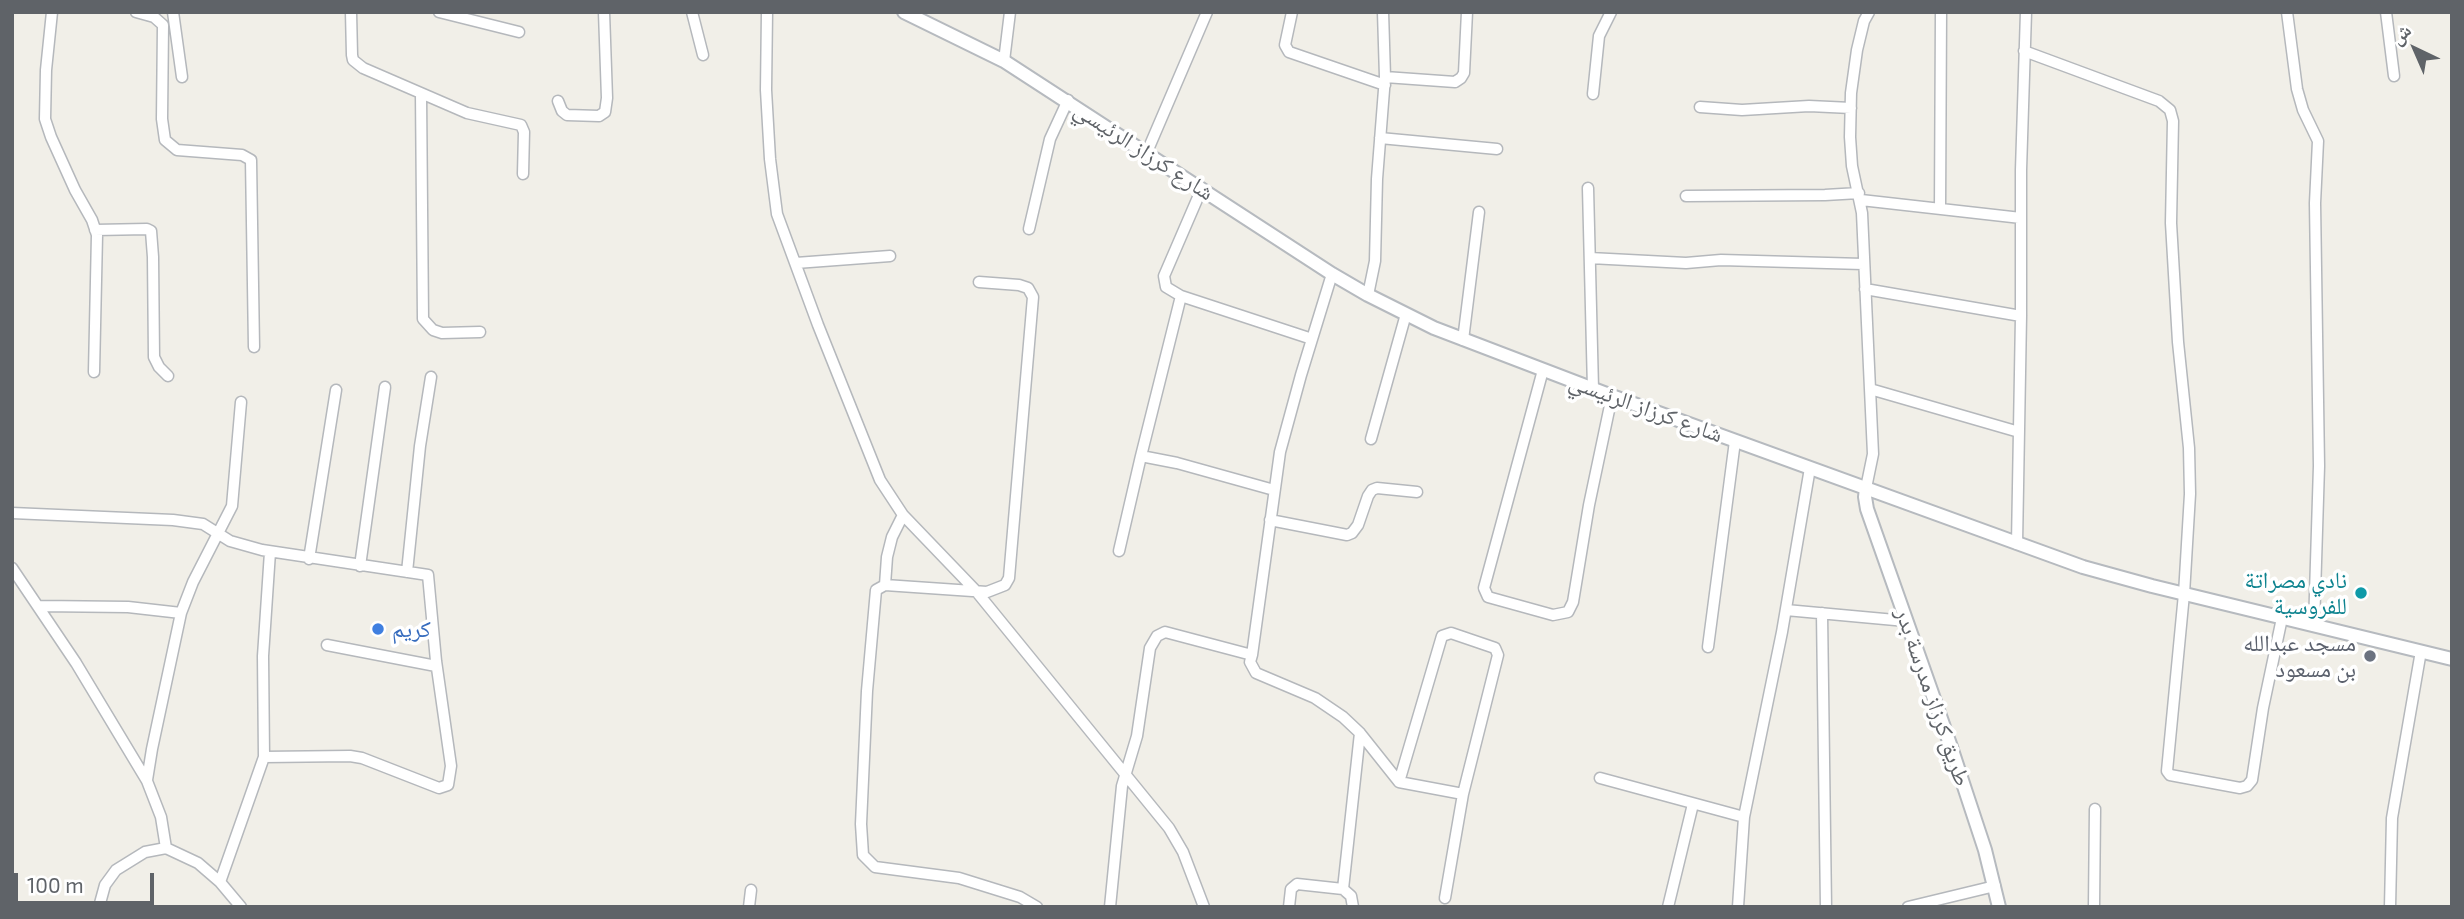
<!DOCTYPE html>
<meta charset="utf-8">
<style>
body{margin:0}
#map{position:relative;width:2464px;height:919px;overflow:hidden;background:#f1efe8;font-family:"Exo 2","Noto Naskh Arabic",sans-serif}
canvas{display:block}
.frame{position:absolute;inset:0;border:14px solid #5f6368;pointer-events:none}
.north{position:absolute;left:2380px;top:14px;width:70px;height:70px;-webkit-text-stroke:5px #fff;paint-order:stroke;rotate:316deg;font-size:19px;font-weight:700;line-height:28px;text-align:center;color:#5f6368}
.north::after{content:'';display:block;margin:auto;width:24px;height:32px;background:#5f6368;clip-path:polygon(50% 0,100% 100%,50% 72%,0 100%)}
.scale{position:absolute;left:14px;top:873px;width:140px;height:32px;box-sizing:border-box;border:4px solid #5f6368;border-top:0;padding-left:9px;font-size:21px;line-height:24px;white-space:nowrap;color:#5f6368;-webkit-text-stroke:5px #fff;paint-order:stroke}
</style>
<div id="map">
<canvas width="2464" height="919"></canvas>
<div class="frame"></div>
<div class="north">ش</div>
<div class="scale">100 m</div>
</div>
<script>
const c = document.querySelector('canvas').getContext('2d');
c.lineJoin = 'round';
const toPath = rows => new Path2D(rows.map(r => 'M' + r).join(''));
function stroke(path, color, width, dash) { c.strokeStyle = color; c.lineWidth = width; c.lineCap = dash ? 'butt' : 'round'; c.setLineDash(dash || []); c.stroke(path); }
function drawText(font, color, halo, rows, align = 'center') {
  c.font = font + ' "Exo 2","Noto Naskh Arabic",sans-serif'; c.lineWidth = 7; c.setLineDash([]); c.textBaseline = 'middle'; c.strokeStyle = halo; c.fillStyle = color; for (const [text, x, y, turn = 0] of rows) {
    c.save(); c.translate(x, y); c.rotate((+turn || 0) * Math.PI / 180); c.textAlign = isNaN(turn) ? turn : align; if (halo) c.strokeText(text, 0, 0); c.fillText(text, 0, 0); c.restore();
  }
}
const street = toPath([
 [52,12,46,70,45,119,51,137,75,190,92,220,97,235,94,372],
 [136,12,154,17,163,25,162,119,165,140,177,150,242,155,251,160,254,347],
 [173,12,182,77],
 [351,12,352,55,353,60,363,68,467,113,521,125,524,132,523,174],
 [439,12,519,32],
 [692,12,703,55],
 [767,12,766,90,770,159,777,214,818,325,880,480,903,515,976,591,1169,828,1183,852,1204,907],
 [1292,12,1285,45,1289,52,1385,85],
 [2287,12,2297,89,2303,110,2318,141,2315,203,2319,466,2314,626],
 [2386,12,2394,76],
 [2024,51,2159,101,2170,110,2173,121,2171,223,2178,342,2189,448,2190,494,2184,594,2167,771,2170,775,2240,788,2247,786,2252,780,2263,708,2282,618],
 [1004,61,1010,12],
 [1385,77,1455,82,1461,78,1464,73,1467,12],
 [421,94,423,319,433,330,442,333,480,332],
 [1593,94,1599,36,1611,12],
 [558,101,562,111,567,115,599,116,605,112,607,98,604,12],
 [1700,107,1742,110,1809,106,1851,108],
 [1380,138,1497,149],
 [1147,152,1207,12],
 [1202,188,1164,276,1166,287,1181,296,1312,339],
 [1588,188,1593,389],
 [1686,196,1825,195,1859,193],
 [1861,200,2021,218],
 [1940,209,1941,12],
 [1029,229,1050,139,1068,100],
 [95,230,147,229,151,231,153,257,154,357,159,367,168,376],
 [1590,258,1686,263,1721,260,1863,264],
 [796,263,890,256],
 [979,282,1019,285,1028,288,1033,297,1009,578,1005,585,987,592,885,585,876,590,867,691,861,824,863,855,875,867,959,878,1020,897,1037,907],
 [1865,289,2021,316],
 [1368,295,1375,261,1377,179,1385,77,1383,12],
 [1463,340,1479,212],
 [1543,370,1484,588,1488,597,1553,615,1568,612,1573,602,1589,505,1612,396],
 [1870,389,2019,432],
 [1371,439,1406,314],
 [1141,456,1181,296],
 [1866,488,1873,454,1870,389,1862,213,1852,166,1850,137,1851,93,1857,50,1864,21,1869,12],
 [12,513,173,520,203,524,230,541,262,550,428,575,436,661,451,766,448,785,439,788,362,758,350,756,264,757],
 [1270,520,1347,535,1352,533,1358,525,1368,496,1372,490,1377,488,1417,492],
 [2017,544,2021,316,2021,170,2026,12],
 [1119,551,1141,456,1177,463,1274,490],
 [309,559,336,390],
 [360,566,385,387],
 [12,568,76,663,147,781,161,817,166,848],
 [407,572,420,446,431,377],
 [885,585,887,557,892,537,903,515],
 [40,606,128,607,181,613,193,582,232,506,241,402],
 [1786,610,1906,621],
 [1822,613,1826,907],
 [327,645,436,666],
 [1708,647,1735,441],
 [1252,655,1280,452,1301,375,1332,274],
 [1600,778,1744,817],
 [147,780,152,749,181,613],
 [1399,782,1442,636,1451,633,1495,648,1498,655,1463,794,1445,898],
 [220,882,264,757,263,656,270,552],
 [1343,889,1360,733],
 [99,907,105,885,116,870,145,852,166,848,198,863,220,882,241,907],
 [749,907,751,890],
 [1110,907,1122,786,1137,736,1150,648,1157,636,1165,632,1252,655,1250,662,1256,673,1315,698,1343,717,1360,733,1399,782,1463,794],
 [1289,907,1291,889,1297,884,1343,889,1351,896,1353,907],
 [1668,907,1693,804],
 [1738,907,1744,817,1782,632,1810,468],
 [1908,907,1995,886],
 [2094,907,2095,809],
 [2390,907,2392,818,2421,651]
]);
const secondary = toPath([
 [904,12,1004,61,1332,274,1368,295,1434,328,1612,396,2083,567,2152,586,2452,659],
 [1866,488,1865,497,1867,509,1951,747,1985,850,1999,907]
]);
const markers = [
 [2361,593,7,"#0f9aa8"],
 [378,629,7,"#3f7fe0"],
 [2370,656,7,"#6b7280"]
];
const streetNames = [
 ["شارع كرزاز الرئيسي",1144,151,33],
 ["شارع كرزاز الرئيسي",1646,408,20],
 ["طريق كرزاز مدرسة بدر",1933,697,71]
];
const cultureNames = [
 ["نادي مصراتة",2347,580],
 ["للفروسية",2347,606]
];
const shopNames = [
 ["كريم",392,629]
];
const worshipNames = [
 ["مسجد عبدالله",2356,643],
 ["بن مسعود",2356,669]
];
stroke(street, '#b5b8bc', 13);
stroke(secondary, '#b6babf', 16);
stroke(street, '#fff', 10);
stroke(secondary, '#fff', 12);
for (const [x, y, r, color] of markers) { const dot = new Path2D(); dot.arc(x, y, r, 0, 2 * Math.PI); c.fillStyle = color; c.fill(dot); stroke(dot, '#fff', 2.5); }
drawText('23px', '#5f6368', '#fff', streetNames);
drawText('23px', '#0d838f', '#fff', cultureNames, 'right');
drawText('23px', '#366cbe', '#fff', shopNames, 'left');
drawText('23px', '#5b616d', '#fff', worshipNames, 'right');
</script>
